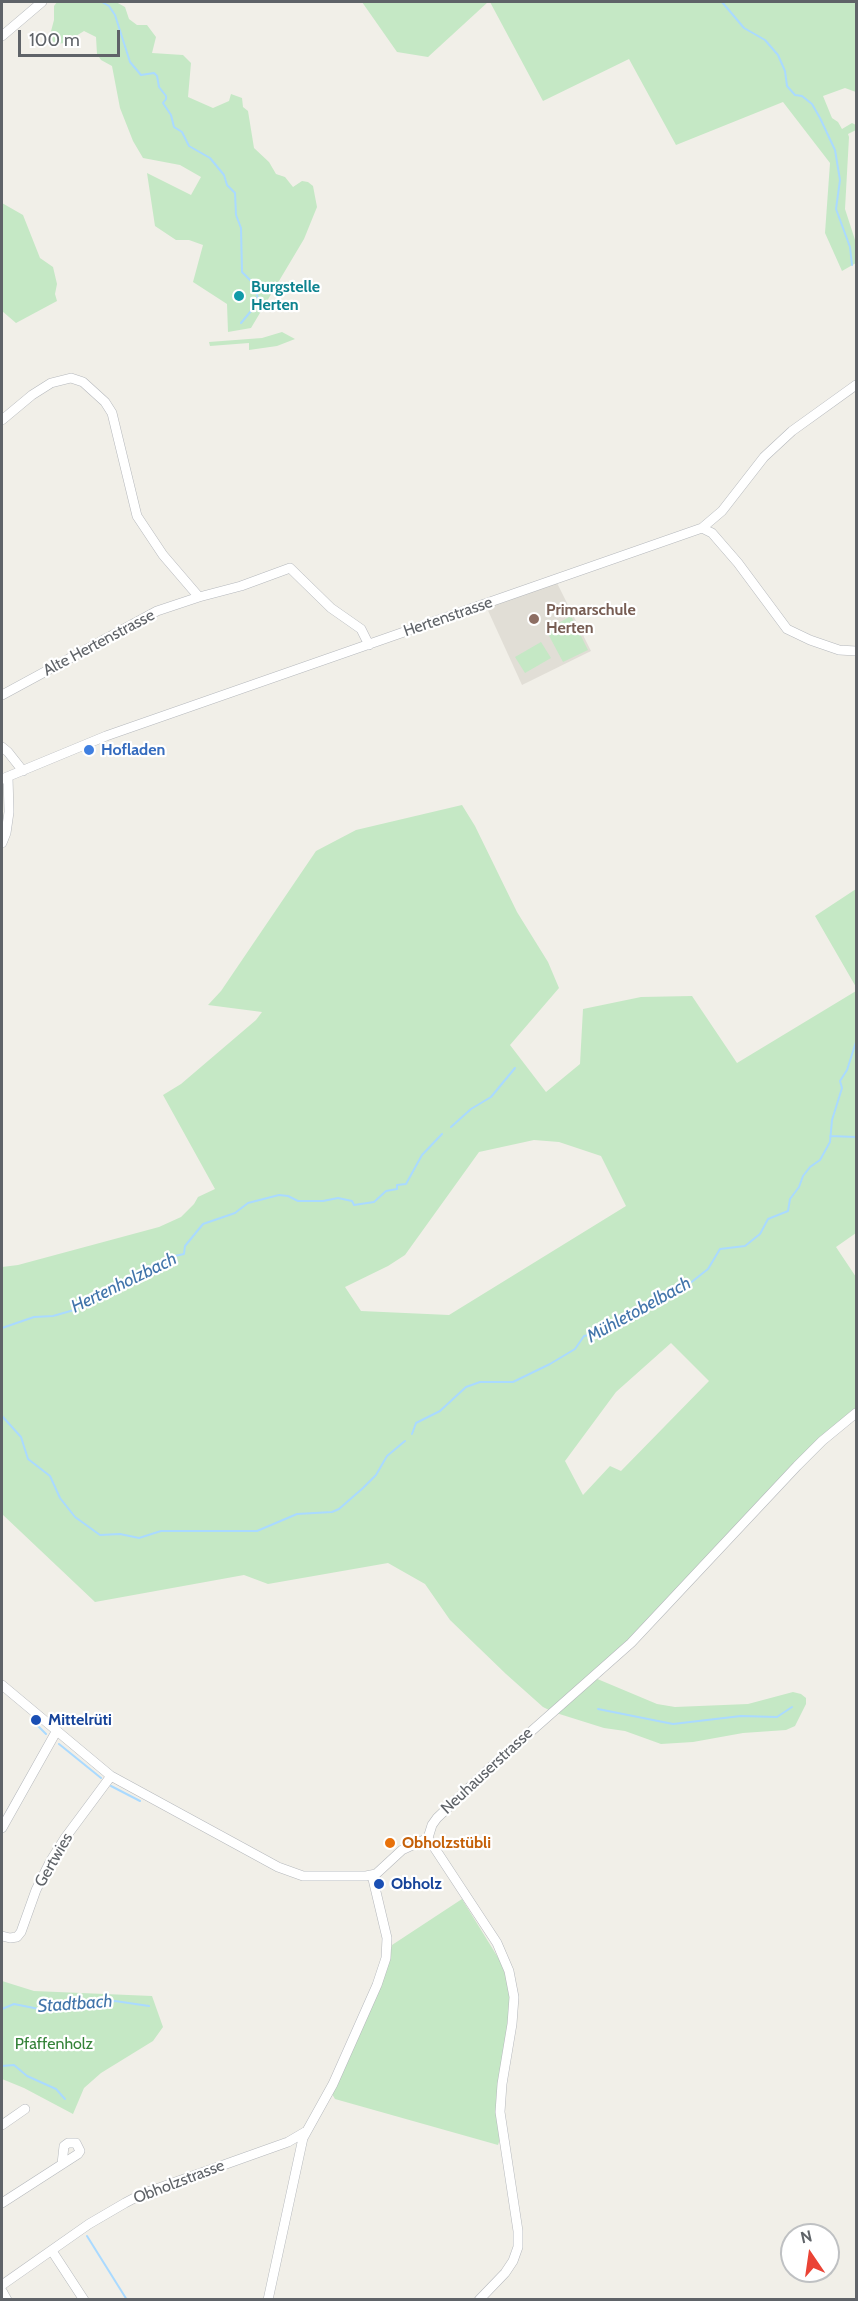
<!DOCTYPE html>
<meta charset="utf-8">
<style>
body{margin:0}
#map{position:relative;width:858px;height:2301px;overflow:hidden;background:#f1efe8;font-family:Cabin,sans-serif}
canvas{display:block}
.frame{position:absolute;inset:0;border:3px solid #5f6368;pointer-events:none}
.north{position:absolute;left:780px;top:2223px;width:60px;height:60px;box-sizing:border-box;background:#fff;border:2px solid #bfc1c3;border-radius:50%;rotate:347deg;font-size:16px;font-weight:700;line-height:24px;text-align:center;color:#5f6368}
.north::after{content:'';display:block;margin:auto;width:21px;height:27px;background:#ea4335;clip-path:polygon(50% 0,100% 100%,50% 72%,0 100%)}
.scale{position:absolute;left:18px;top:30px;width:102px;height:27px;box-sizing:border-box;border:3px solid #5f6368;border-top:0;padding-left:8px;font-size:18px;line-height:21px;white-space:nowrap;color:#5f6368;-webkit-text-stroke:4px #fff;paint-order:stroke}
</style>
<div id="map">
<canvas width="858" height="2301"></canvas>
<div class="frame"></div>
<div class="north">N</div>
<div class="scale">100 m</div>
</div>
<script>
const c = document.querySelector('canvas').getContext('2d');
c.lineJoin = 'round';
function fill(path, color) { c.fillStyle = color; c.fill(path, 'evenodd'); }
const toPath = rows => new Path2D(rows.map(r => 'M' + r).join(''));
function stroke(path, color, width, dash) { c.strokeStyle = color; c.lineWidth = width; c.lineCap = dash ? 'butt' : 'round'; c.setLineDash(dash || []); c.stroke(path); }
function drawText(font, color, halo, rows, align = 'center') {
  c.font = font + ' Cabin,sans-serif'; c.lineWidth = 4.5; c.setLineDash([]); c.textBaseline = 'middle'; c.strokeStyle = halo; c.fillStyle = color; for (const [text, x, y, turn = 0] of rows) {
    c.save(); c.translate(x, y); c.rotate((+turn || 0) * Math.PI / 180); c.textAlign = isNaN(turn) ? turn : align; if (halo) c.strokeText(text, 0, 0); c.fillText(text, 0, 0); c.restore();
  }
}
const education = toPath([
 [555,579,591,651,522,685,485,604]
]);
const green = toPath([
 [57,2,116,2,125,7,129,19,137,25,147,25,156,37,152,53,183,55,191,63,188,97,213,108,229,101,231,94,242,98,243,107,248,111,254,148,269,162,276,174,285,177,293,187,302,181,308,182,313,186,317,207,304,239,251,328,228,332,227,304,193,282,203,245,189,240,176,240,155,226,147,173,191,195,201,177,180,165,143,158,133,141,120,108,112,66,101,60,97,54,96,37,84,31,65,43,55,44,52,40,50,35,54,20,54,6],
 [362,2,488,2,428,57,397,52],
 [490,2,856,2,856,92,845,88,823,96,832,118,838,122,842,129,852,123,856,125,856,130,848,134,849,137,845,209,856,243,856,263,842,271,825,233,830,163,783,102,676,145,629,59,543,101],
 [2,203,23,215,40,258,53,267,57,284,55,294,57,301,16,323,2,311],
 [282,332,295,339,277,346,249,350,249,343,210,346,209,342,262,338],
 [571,616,588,650,563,662,546,630],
 [541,642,551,658,525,673,515,657],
 [462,805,475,826,517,912,548,962,559,988,510,1045,546,1092,580,1064,583,1009,641,997,692,996,737,1063,856,991,856,1233,836,1247,856,1277,856,1413,822,1441,595,1678,657,1704,675,1707,748,1704,793,1692,801,1694,806,1698,806,1704,795,1726,786,1730,743,1733,693,1742,661,1744,625,1731,604,1728,553,1712,543,1707,506,1674,450,1620,425,1584,388,1563,268,1584,244,1575,95,1602,2,1514,2,1267,18,1265,159,1227,181,1217,194,1204,198,1197,215,1189,163,1095,181,1084,256,1020,262,1012,208,1005,221,991,316,851,356,830],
 [534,1140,559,1142,601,1156,626,1206,449,1315,361,1311,345,1287,388,1266,405,1255,479,1152],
 [671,1343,709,1381,621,1471,610,1466,583,1495,565,1461,616,1392],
 [856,889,856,987,815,916],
 [462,1899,502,1964,509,1988,509,2019,500,2139,498,2145,335,2099,332,2094,386,1972,392,1945],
 [2,1981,34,1991,152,1996,163,2027,153,2041,101,2073,84,2088,73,2114,24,2088,2,2079]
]);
const stream = toPath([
 [102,2,109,6,115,15,130,62,141,75,154,73,157,76,159,87,166,96,166,99,163,103,171,115,174,127,182,132,189,146,210,158,224,175,227,185,235,193,236,215,241,228,242,272,255,285,258,299,256,305,241,323],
 [722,2,744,28,765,40,778,55,785,71,787,86,795,95,802,96,812,104,820,118,835,150,840,180,836,209,850,247,852,265],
 [451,1127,471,1109,491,1097,515,1068],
 [830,1136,856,1137],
 [2,1328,34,1317,53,1316,74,1310,95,1297,108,1293,130,1277,158,1269,175,1256,184,1254,185,1246,203,1224,235,1213,248,1203,279,1195,288,1196,298,1201,323,1201,338,1198,352,1201,354,1205,374,1202,386,1191,397,1189,397,1185,406,1184,422,1155,442,1134],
 [2,1416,21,1437,28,1459,50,1476,60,1498,75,1517,100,1535,120,1534,139,1538,161,1531,257,1531,297,1514,332,1512,339,1509,363,1488,376,1475,387,1456,405,1441],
 [412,1434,416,1423,440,1411,466,1387,480,1382,513,1382,550,1364,575,1349,584,1336,597,1333,615,1322,631,1317,649,1308,656,1300,663,1299,672,1290,684,1288,708,1269,720,1249,745,1246,760,1234,768,1219,788,1211,790,1199,799,1187,803,1176,810,1167,820,1160,830,1142,832,1120,842,1088,840,1081,847,1070,856,1042],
 [598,1709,673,1724,741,1716,777,1717,792,1707],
 [32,1720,46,1734],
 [59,1744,101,1778],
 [111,1786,140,1801],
 [2,2009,14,2004,39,2009,64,2003,74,2007,115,2001,149,2006],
 [2,2066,14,2065,27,2076,56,2089,65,2099],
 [87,2236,127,2300]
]);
const minor = toPath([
 [2,36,42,2],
 [2,420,32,395,51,383,71,378,83,382,105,402,112,413,137,516,163,555,199,597,241,586,290,568,331,608,361,629,369,645],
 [702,528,722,511,764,457,792,431,856,385],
 [2,695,157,611,199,597],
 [2,747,8,752,23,771],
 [2,779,106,736,702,528,712,533,738,563,787,629,810,640,839,650,856,651],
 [2,843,6,833,9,812,8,777],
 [2,1685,111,1776,278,1867,303,1876,366,1876,376,1874,402,1850,428,1838,432,1825,437,1818,492,1766,631,1643,797,1466,822,1441,856,1413],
 [2,1828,56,1732],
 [428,1838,497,1943,509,1971,514,1997,512,2024,502,2084,500,2112,518,2231,518,2247,513,2261,505,2273,479,2300],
 [2,1936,10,1938,17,1937,21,1932,36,1890,50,1862,65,1838,111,1776],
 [2,2125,25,2109],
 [2,2203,78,2154,80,2151,76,2143,68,2143,64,2146,62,2164],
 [52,2251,84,2300],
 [2,2285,89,2224,125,2203,142,2194,288,2142,305,2132],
 [2,2291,7,2300],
 [268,2300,303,2138,333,2084,377,1985,386,1958,387,1938,372,1875]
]);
const markers = [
 [239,296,6,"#0f9aa8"],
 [534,619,6,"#8d6e63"],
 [89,750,6,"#3f7fe0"],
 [36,1720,6,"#1a4fb4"],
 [390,1843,6,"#e8710a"],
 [379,1884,6,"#1a4fb4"]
];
const cultureNames = [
 ["Burgstelle",251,287],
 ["Herten",251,305]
];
const educationNames = [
 ["Primarschule",546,610],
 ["Herten",546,628]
];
const streetNames = [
 ["Hertenstrasse",448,617,-19],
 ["Alte Hertenstrasse",99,643,-28],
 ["Neuhauserstrasse",487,1771,-43],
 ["Gertwies",54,1860,-60],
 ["Obholzstrasse",179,2182,-21]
];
const shopNames = [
 ["Hofladen",101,750]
];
const transitNames = [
 ["Mittelrüti",48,1720],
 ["Obholz",391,1884]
];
const foodNames = [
 ["Obholzstübli",402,1843]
];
const parkNames = [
 ["Pfaffenholz",54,2044]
];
const waterNames = [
 ["Hertenholzbach",124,1283,-26],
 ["Mühletobelbach",639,1310,-29],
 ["Stadtbach",75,2004,-4]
];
fill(education, '#e1ded6');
fill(green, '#c5e8c5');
stroke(stream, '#aadaff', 2);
stroke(minor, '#b5b8bc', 10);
stroke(minor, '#fff', 9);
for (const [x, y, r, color] of markers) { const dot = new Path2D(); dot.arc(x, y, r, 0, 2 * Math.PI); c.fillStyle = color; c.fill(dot); stroke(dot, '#fff', 2); }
drawText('bold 16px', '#0d838f', '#fff', cultureNames, 'left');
drawText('bold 16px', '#785e54', '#fff', educationNames, 'left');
drawText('16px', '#5f6368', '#fff', streetNames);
drawText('bold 16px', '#366cbe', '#fff', shopNames, 'left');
drawText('bold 16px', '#164399', '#fff', transitNames, 'left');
drawText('bold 16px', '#c56008', '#fff', foodNames, 'left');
drawText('16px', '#348238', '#fff', parkNames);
drawText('italic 18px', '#4174aa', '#fff', waterNames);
</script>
